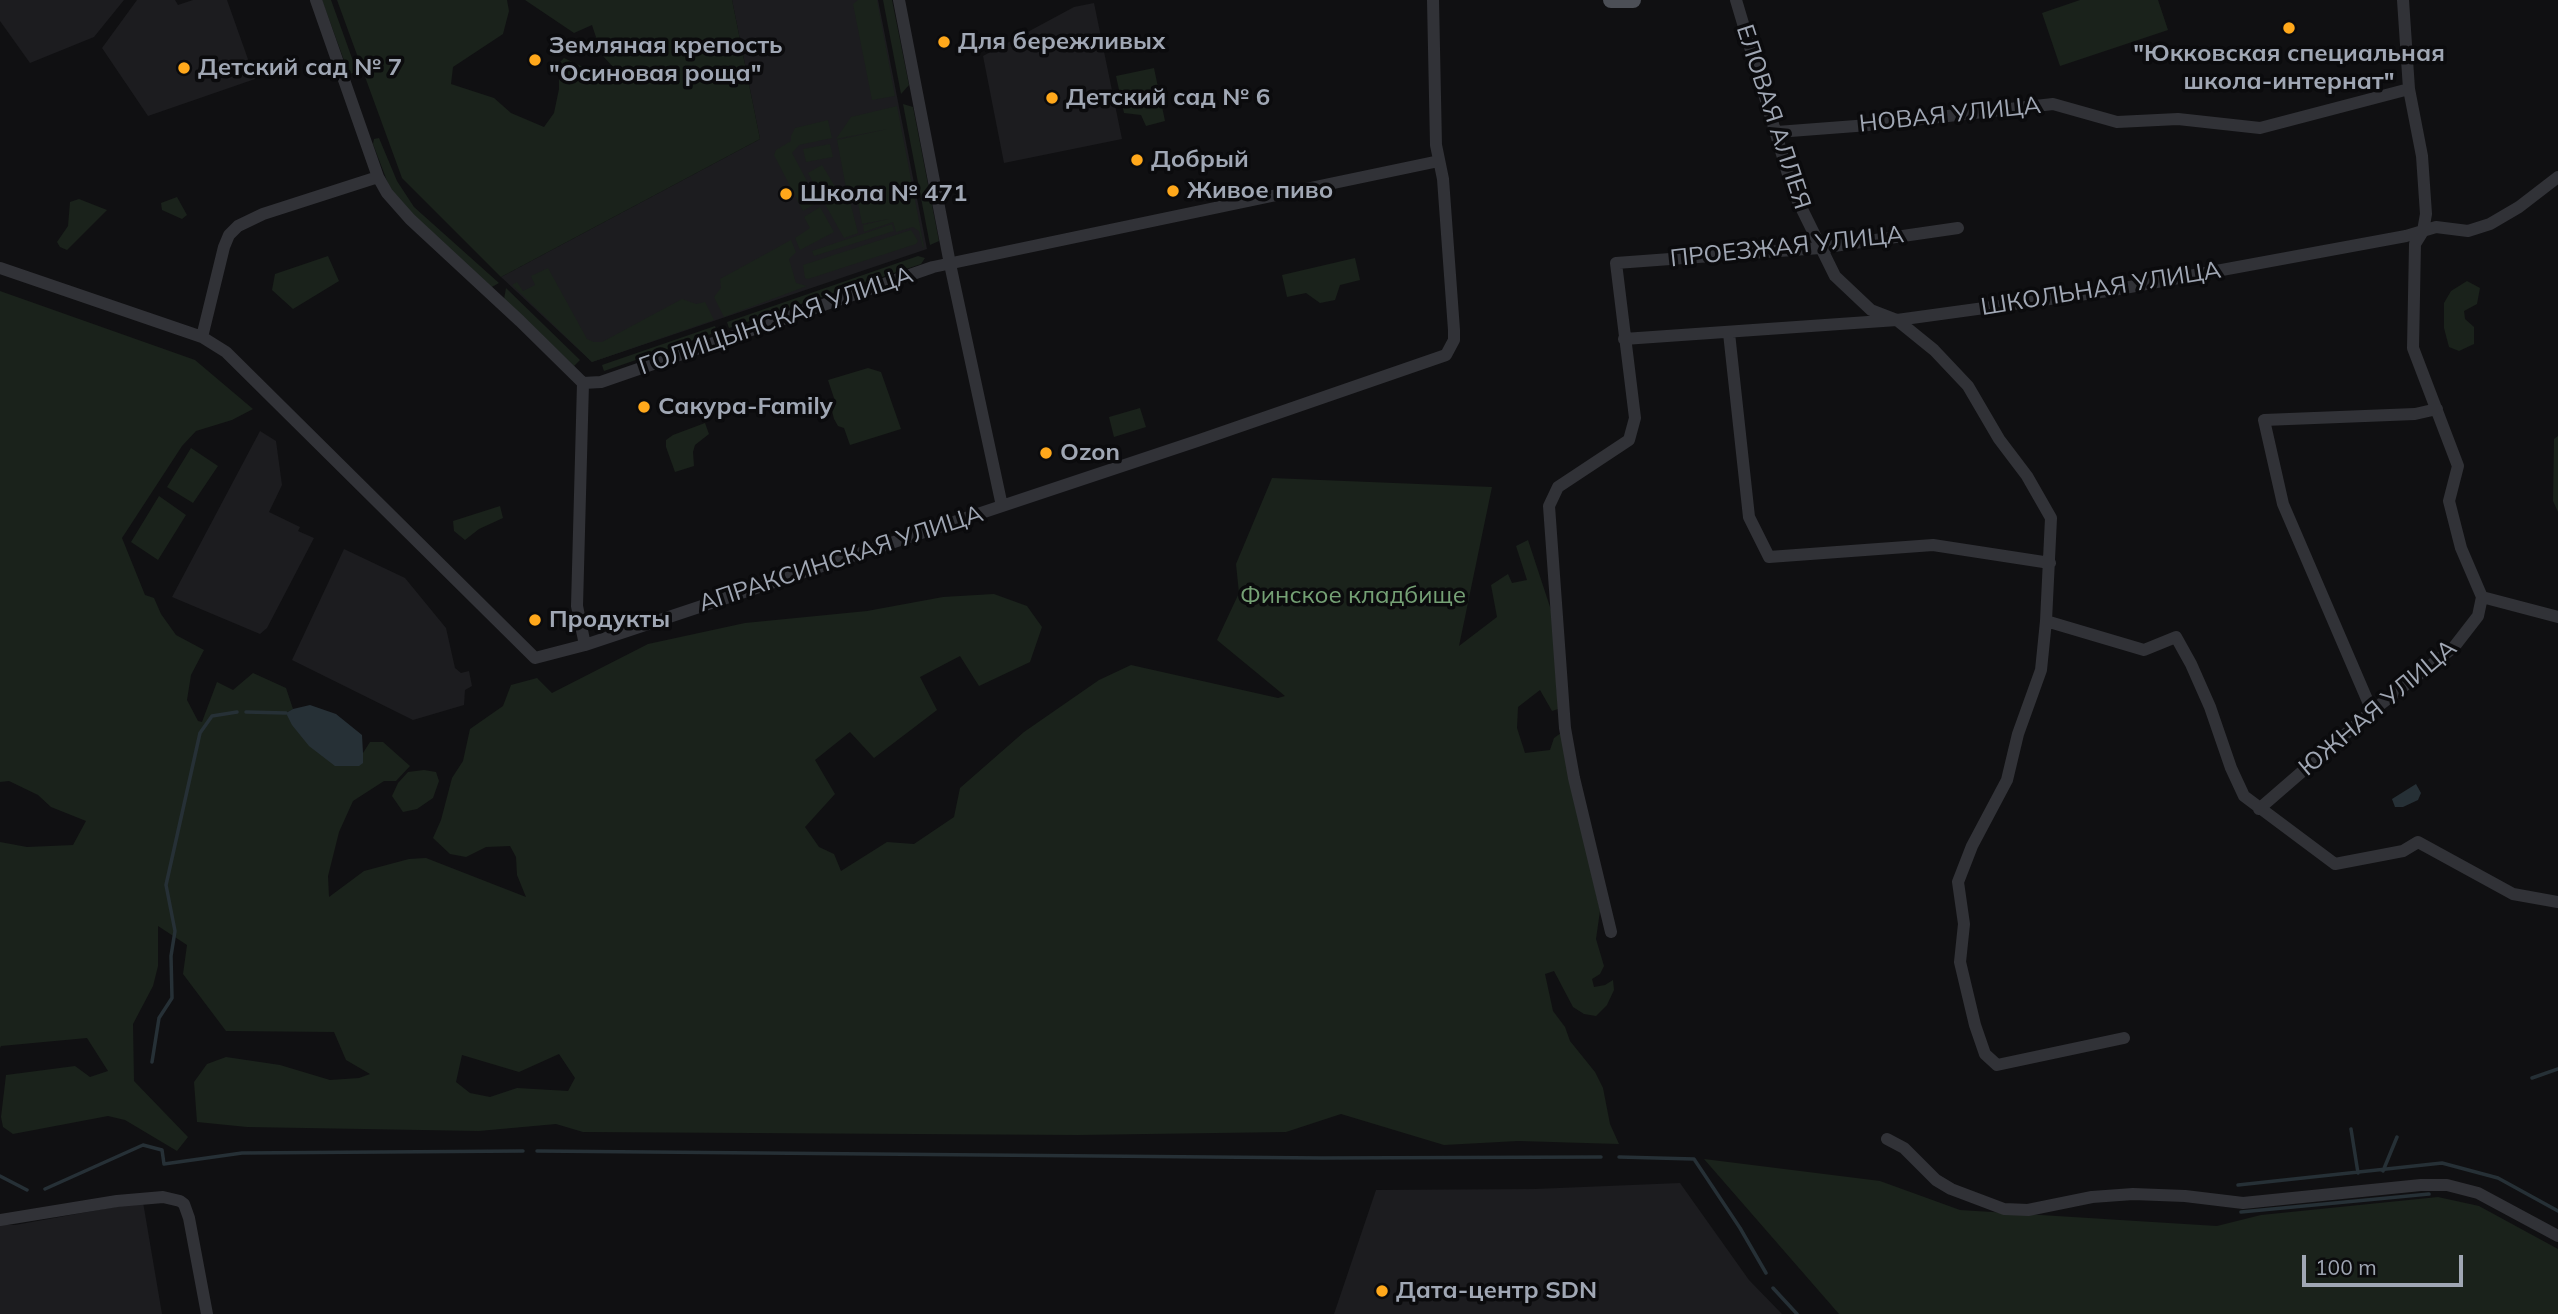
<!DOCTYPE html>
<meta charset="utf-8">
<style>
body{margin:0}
#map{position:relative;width:2558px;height:1314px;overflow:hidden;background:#101012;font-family:Mulish,sans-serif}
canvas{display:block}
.scale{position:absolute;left:2302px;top:1255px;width:161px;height:32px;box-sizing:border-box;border:4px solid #a0a7b4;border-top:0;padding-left:9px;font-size:21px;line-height:24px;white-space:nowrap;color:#a0a7b4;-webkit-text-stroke:5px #0b0b0d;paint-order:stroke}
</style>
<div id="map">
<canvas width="2558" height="1314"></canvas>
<div class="scale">100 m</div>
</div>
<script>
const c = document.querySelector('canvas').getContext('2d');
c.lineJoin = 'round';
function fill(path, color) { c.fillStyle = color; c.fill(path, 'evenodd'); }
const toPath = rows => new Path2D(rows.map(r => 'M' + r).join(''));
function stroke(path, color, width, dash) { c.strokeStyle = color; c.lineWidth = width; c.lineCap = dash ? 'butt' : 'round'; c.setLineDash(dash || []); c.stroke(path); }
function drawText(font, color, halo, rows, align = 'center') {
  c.font = font + ' Mulish,sans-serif'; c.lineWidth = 7; c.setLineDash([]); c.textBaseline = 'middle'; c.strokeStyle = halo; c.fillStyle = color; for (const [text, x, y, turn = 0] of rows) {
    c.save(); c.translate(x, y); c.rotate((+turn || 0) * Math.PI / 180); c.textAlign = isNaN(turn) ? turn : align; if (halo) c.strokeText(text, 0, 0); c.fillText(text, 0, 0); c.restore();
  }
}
const built = toPath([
 [0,0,124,0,94,37,30,63,0,21],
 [137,0,175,0,178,5,193,0,227,0,255,79,148,116,102,48],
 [732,0,878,0,927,249,592,362,501,277,760,139],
 [1094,3,1122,139,1004,163,983,56,1074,7],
 [260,431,276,441,282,485,269,512,300,527,298,531,314,538,267,628,260,634,172,597],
 [344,549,405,578,446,628,455,668,461,673,469,671,472,686,465,690,464,705,413,720,292,660],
 [1680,1183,1749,1280,1782,1314,1334,1314,1376,1190,1535,1189],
 [143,1202,162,1314,0,1314,0,1225,15,1225]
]);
const green = toPath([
 [322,0,331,0,357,72,349,74],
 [337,0,507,0,509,11,503,34,453,67,451,84,494,98,511,113,544,127,554,113,559,89,559,63,564,58,604,77,626,81,602,55,592,25,574,33,525,0,732,0,760,139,501,277,402,178],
 [858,0,877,0,895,96,872,100,853,4],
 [883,0,892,0,909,85,901,94],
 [2080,0,2158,0,2168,30,2060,66,2042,13],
 [1154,68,1165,121,1146,126,1141,115,1124,113,1116,76],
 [903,104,913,107,939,241,930,245],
 [897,106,924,247,923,248,919,231,913,227,896,232,893,222,864,232,863,225,889,219,862,224,856,192,847,193,837,140,888,129,836,139,851,117],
 [828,120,832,138,799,145,792,153,818,202,803,211,774,155,776,150,791,141,791,136,795,128],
 [379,138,397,181,414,207,499,283,490,288,401,205,389,186,373,144,374,139],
 [830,144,833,157,806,162,803,149],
 [822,165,837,190,822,199,808,173],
 [840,195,844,201,850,201,858,233,844,238,825,204],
 [177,197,187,215,182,219,162,210,161,203],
 [79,199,107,210,67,250,60,247,57,242,68,226,70,202],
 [820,207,834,232,800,250,795,238,810,228,804,217],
 [892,224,894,231,814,256,812,251],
 [911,230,918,241,916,244,808,279,805,278,803,265],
 [791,240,796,252,789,259,796,283,807,286,724,317,714,297,721,288,720,279],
 [328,256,339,281,293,309,272,290,275,274],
 [918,256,925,258,921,264,729,328,727,322],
 [1355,258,1360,280,1340,285,1335,300,1320,303,1306,293,1287,297,1282,275],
 [548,268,587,339,594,342,602,342,682,299,696,304,705,302,714,320,592,362,512,285,517,282,523,291,535,285,531,276],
 [2467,281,2480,288,2477,304,2464,311,2465,319,2474,327,2474,344,2459,351,2449,347,2444,328,2444,303,2451,291],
 [506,288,580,360,574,366,504,299],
 [0,291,195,360,253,409,232,420,196,431,182,446,122,538,145,595,154,598,161,614,176,635,204,650,191,675,187,700,198,721,202,722,217,682,233,690,253,673,286,688,293,709,286,713,363,762,363,753,370,742,383,742,410,766,396,781,384,781,353,801,339,832,328,876,329,897,364,871,409,859,426,858,526,897,517,875,516,857,510,846,486,847,466,857,450,854,433,838,441,820,452,778,463,761,470,729,503,706,511,685,537,678,552,693,648,644,745,623,867,611,943,597,994,594,1027,606,1042,627,1030,662,979,686,960,656,920,677,937,710,874,758,850,732,815,760,835,794,805,827,819,847,834,854,841,871,887,842,914,844,954,817,960,788,1024,732,1099,680,1131,665,1278,698,1285,696,1217,640,1239,593,1236,564,1272,478,1492,487,1459,646,1497,617,1491,585,1508,574,1512,583,1527,580,1516,546,1528,540,1552,613,1558,709,1552,711,1540,690,1518,707,1517,728,1525,753,1550,750,1554,738,1561,733,1600,911,1596,939,1604,966,1600,974,1592,979,1594,987,1605,985,1613,980,1614,990,1607,1005,1596,1016,1584,1014,1573,1007,1554,971,1545,974,1553,1011,1565,1027,1570,1041,1595,1072,1603,1088,1610,1124,1619,1144,1518,1141,1444,1145,1341,1114,1286,1132,1078,1135,583,1132,556,1124,479,1131,247,1127,197,1122,194,1082,207,1064,226,1057,280,1065,330,1080,359,1078,370,1074,346,1060,334,1032,226,1031,183,974,187,945,158,926,158,966,153,986,133,1024,134,1081,188,1137,177,1151,125,1120,108,1116,13,1134,3,1127,1,1117,6,1075,75,1066,90,1077,108,1071,87,1038,1,1046,0,1048,0,842,27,847,73,845,86,821,51,807,38,795,9,781,0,782],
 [559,1054,575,1078,568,1091,517,1088,490,1097,470,1093,456,1082,462,1055,519,1072],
 [715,326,717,332,604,371,602,365],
 [868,368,881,372,901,429,850,445,844,428,838,426,834,419,832,411,836,404,828,380],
 [1140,408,1146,427,1114,437,1109,417],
 [705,423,709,434,695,445,693,452,694,466,675,472,666,447,666,440,673,435],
 [2558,436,2558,512,2553,501,2554,439],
 [191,448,218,466,193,503,167,487],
 [159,496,186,515,158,560,131,542],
 [500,506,503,518,479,529,465,540,454,531,453,521],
 [424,770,436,772,439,781,433,798,417,809,403,812,392,796,398,783,408,772],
 [1704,1159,1880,1181,1960,1210,2217,1226,2261,1215,2438,1197,2479,1206,2558,1249,2558,1314,1839,1314]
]);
const water = toPath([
 [310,705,336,714,362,735,363,753,363,763,359,766,335,766,309,746,292,725,286,713,293,709],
 [2416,784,2421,793,2418,800,2403,807,2395,807,2392,799]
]);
const stream = toPath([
 [246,712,286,713],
 [152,1062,159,1018,172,998,171,956,175,931,166,885,200,733,212,716,237,712],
 [2532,1078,2558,1069],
 [2351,1129,2358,1173],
 [537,1151,1322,1158,1601,1157],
 [1619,1157,1694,1159,1740,1228,1766,1273],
 [2383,1171,2397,1137],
 [0,1176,27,1190],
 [2238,1185,2442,1163,2498,1178,2558,1211],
 [45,1189,143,1145,162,1150,164,1164,242,1153,523,1151],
 [2241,1212,2429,1194],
 [1773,1288,1797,1314]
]);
const minor = toPath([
 [316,0,378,177,387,193,410,219,520,321,583,383,601,382,933,267,1439,161],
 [899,0,950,264,1002,506],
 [1736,0,1793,191,1835,276,1871,310,1897,320,1934,350,1968,386,1999,439,2027,476,2051,518,2046,621,2144,650,2176,637,2191,664,2210,707,2231,768,2244,796,2335,864,2403,851,2418,842,2513,894,2558,902],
 [2403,0,2409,89,2422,156,2426,214,2423,231,2415,244,2413,348,2458,466,2449,501,2461,548,2482,597,2558,617],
 [1777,132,1869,125,2053,104,2117,122,2178,119,2260,128,2409,89],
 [0,268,202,337,226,352,535,658,585,645,1197,441,1446,355,1454,340,1454,330,1443,179,1436,145,1433,0],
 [1729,333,1749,517,1769,557,1933,545,2050,563],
 [202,337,224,247,229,235,238,226,263,214,378,177],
 [1624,339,1897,320,2108,291,2406,236,2436,227,2468,231,2490,224,2519,207,2558,177],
 [583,383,577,606,585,645],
 [2046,621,2041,670,2018,734,2007,780,1972,846,1958,882,1964,924,1960,962,1975,1025,1985,1054,1997,1065,2124,1038],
 [2372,711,2283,504,2264,420,2415,414,2437,409],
 [2259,809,2372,711,2454,647,2478,616,2482,597],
 [1611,932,1574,778,1565,728,1549,506,1558,487,1629,440,1635,418,1616,263,1820,248,1958,228],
 [1887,1139,1904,1148,1936,1180,1951,1189,2004,1209,2028,1210,2092,1197,2133,1194,2185,1196,2243,1203,2421,1185,2447,1185,2478,1193,2558,1236],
 [0,1220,117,1201,163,1197,180,1201,184,1204,189,1218,207,1314]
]);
const major = toPath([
 [1611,0,1633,0]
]);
const markers = [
 [2289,28,7,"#ffa81b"],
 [944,42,7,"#ffa81b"],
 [535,60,7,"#ffa81b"],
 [184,68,7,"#ffa81b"],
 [1052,98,7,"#ffa81b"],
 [1137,160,7,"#ffa81b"],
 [1173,191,7,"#ffa81b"],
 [786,194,7,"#ffa81b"],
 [644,407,7,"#ffa81b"],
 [1046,453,7,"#ffa81b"],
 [535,620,7,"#ffa81b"],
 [1382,1291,7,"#ffa81b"]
];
const poiNames = [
 ["Для бережливых",958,42],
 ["Земляная крепость",549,46],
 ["\"Осиновая роща\"",549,74],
 ["\"Юкковская специальная",2289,54,"center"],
 ["школа-интернат\"",2289,82,"center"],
 ["Детский сад № 7",198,68],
 ["Детский сад № 6",1066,98],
 ["Добрый",1151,160],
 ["Живое пиво",1187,191],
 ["Школа № 471",800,194],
 ["Сакура-Family",658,407],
 ["Ozon",1060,453],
 ["Продукты",549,620],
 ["Дата-центр SDN",1396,1291]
];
const streetNames = [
 ["НОВАЯ УЛИЦА",1950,115,-6],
 ["ЕЛОВАЯ АЛЛЕЯ",1773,117,72],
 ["ПРОЕЗЖАЯ УЛИЦА",1787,247,-6],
 ["ШКОЛЬНАЯ УЛИЦА",2101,289,-9],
 ["ГОЛИЦЫНСКАЯ УЛИЦА",776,321,-19],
 ["АПРАКСИНСКАЯ УЛИЦА",841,559,-18],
 ["ЮЖНАЯ УЛИЦА",2378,708,-40]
];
const parkNames = [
 ["Финское кладбище",1353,596]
];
fill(built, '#1c1c1f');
fill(green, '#1a221b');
fill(water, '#263036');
stroke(stream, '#263036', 3.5);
stroke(minor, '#313237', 12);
stroke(major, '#4c4f56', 16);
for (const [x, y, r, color] of markers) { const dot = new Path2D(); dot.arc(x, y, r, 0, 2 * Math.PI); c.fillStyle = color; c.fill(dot); stroke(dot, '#0b0b0d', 2.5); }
drawText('bold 24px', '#a0a7b4', '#0b0b0d', poiNames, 'left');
drawText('24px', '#a0a7b4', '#0b0b0d', streetNames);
drawText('24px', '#75a175', '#0b0b0d', parkNames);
</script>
